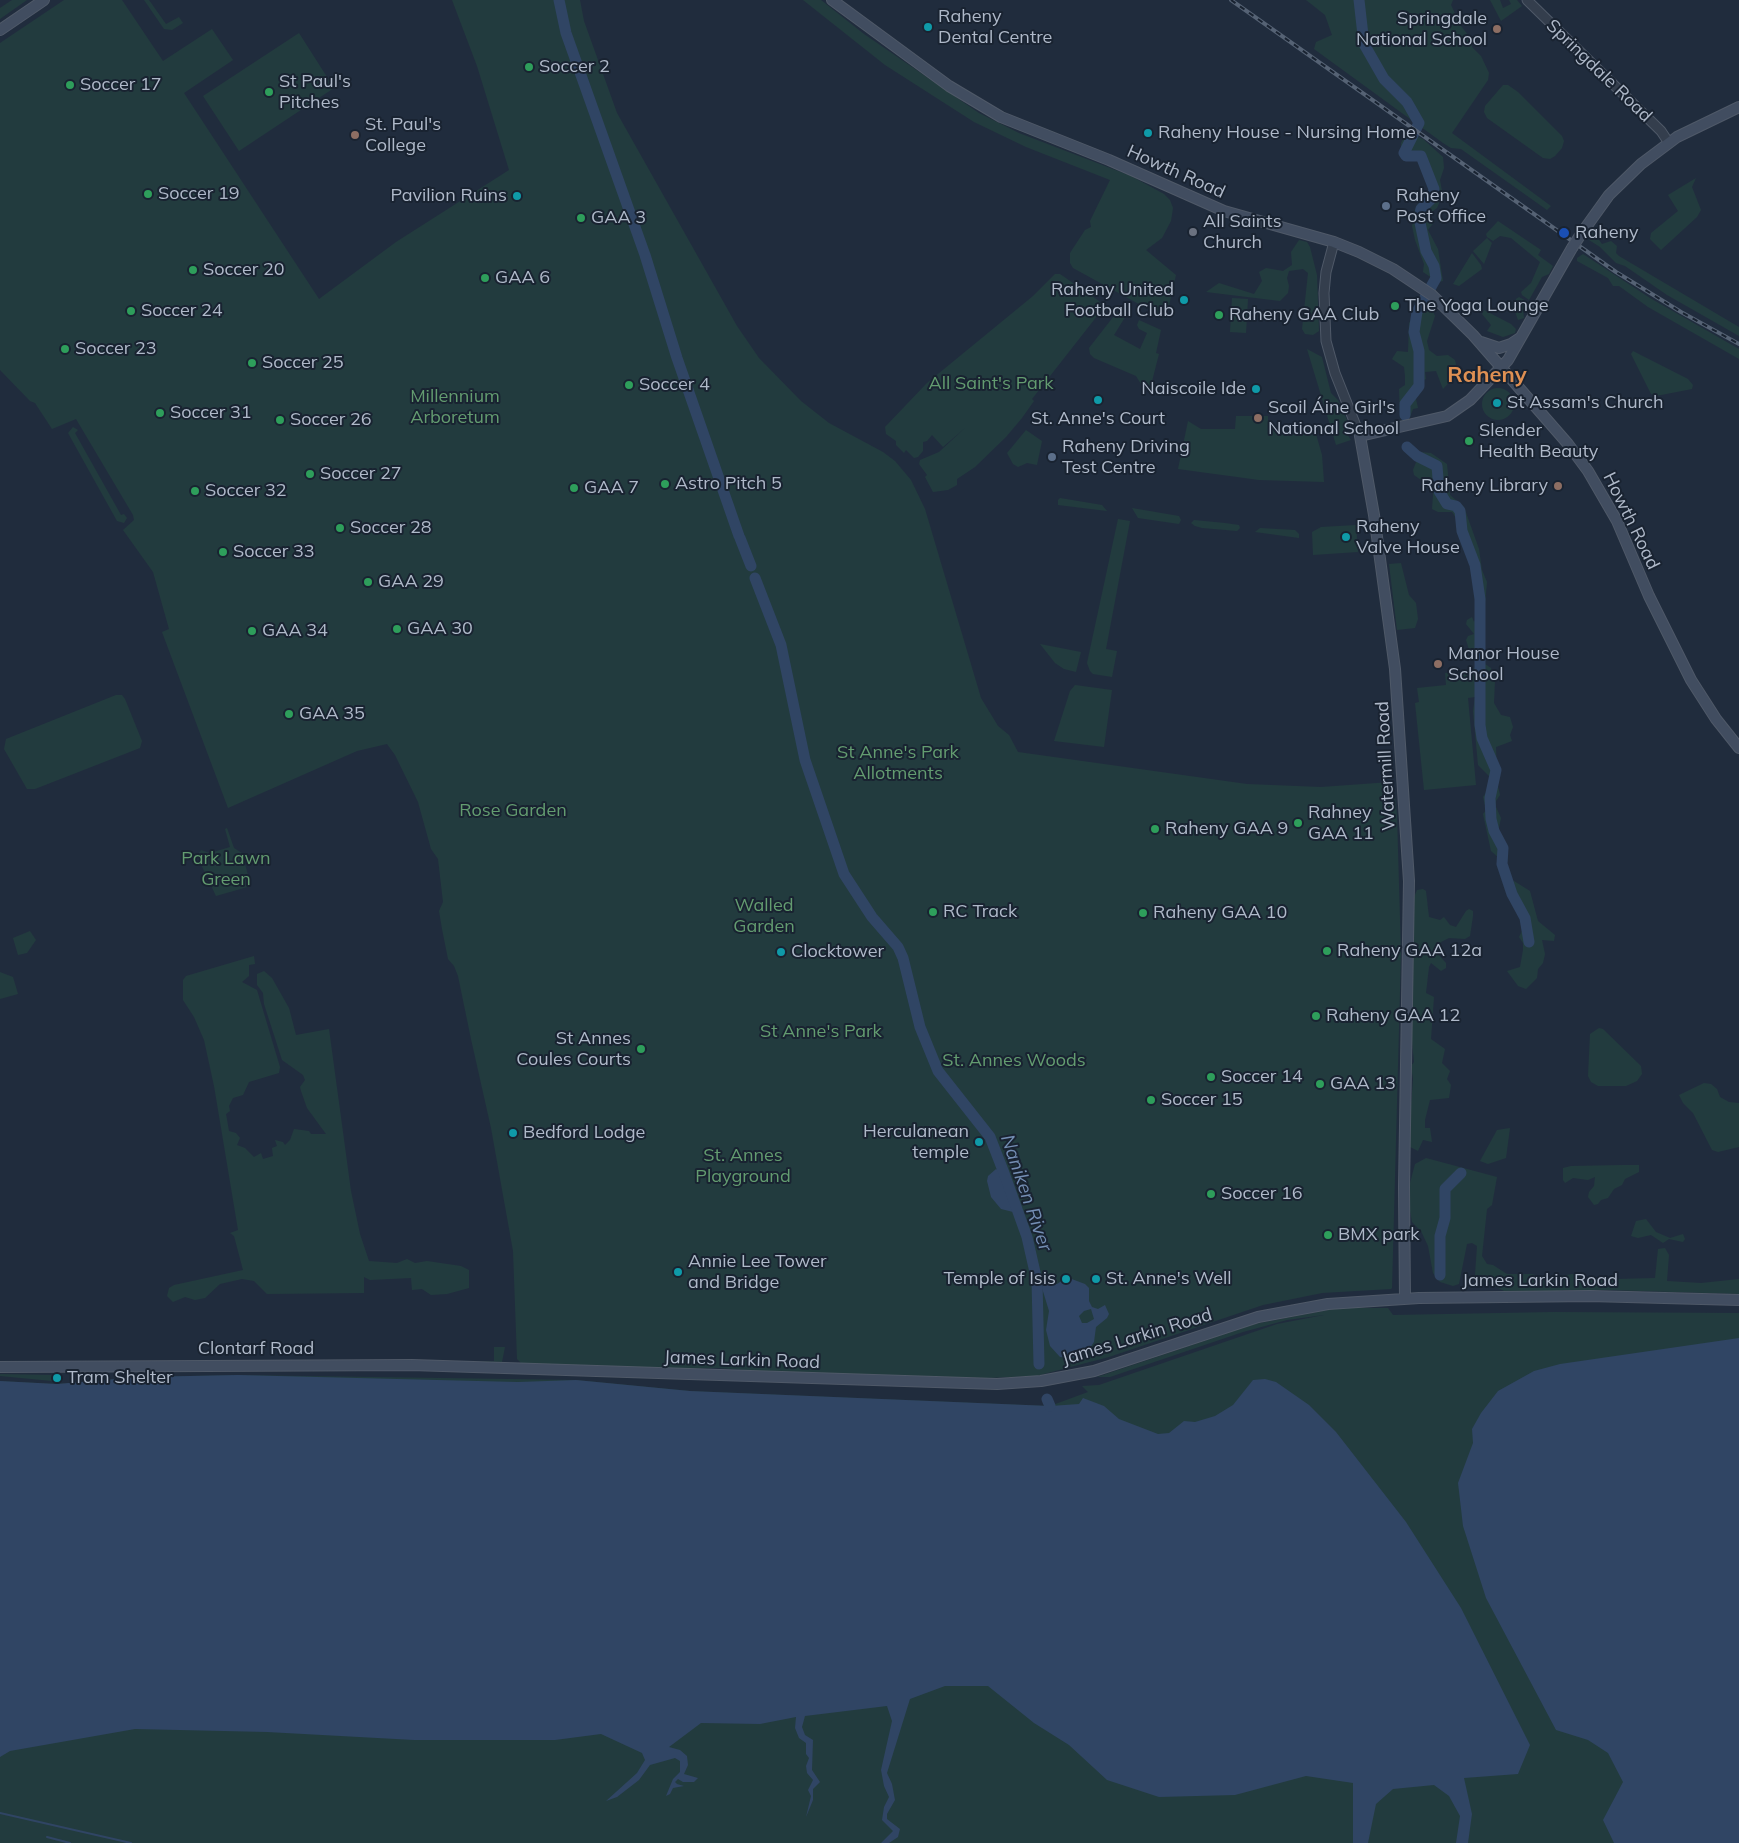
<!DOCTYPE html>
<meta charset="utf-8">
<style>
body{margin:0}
canvas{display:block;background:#202c3d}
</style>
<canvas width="1739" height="1843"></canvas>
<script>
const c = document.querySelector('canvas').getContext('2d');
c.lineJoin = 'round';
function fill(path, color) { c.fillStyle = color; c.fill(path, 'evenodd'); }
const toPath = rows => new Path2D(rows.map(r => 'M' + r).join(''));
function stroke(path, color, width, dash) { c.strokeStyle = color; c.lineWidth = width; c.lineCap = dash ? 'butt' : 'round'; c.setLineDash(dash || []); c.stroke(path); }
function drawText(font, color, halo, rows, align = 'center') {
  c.font = font + ' Mulish,sans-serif'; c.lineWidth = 4; c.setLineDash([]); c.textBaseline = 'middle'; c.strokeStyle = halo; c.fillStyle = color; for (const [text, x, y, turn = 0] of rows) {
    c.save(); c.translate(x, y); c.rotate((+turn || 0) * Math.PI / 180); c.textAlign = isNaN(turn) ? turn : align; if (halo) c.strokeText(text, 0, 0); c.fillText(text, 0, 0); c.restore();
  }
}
const green = toPath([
 [12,0,27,0,0,19,0,8],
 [64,0,122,0,163,61,212,29,233,60,184,93,319,299,396,242,509,170,477,66,452,0,580,0,584,21,617,113,737,326,759,358,801,401,829,423,883,452,895,461,911,480,925,509,981,698,998,726,1009,735,1018,752,1247,784,1321,787,1391,782,1395,796,1397,815,1401,954,1392,1288,1391,1289,1322,1293,1263,1305,1109,1357,1036,1376,986,1378,772,1372,718,1368,652,1369,521,1363,517,1359,513,1251,491,1128,471,1039,458,976,454,966,448,959,442,929,439,911,443,902,438,859,431,849,418,802,395,755,387,744,357,751,228,808,162,632,169,629,153,572,123,530,134,520,133,515,76,419,52,429,35,403,30,401,0,370,0,43],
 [144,0,149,0,166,24,179,17,183,23,172,30,164,29],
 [803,0,821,0,864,34,979,113,1019,133,1131,176,1164,194,1170,200,1173,208,1171,221,1162,238,1146,250,1176,275,1166,319,1073,268,1070,263,1070,253,1085,230,1091,227,1090,221,1110,180,1026,147,974,122,885,65],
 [1306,0,1453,0,1451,5,1461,26,1472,40,1472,47,1481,56,1489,73,1488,80,1452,133,1551,206,1547,210,1461,149,1451,148,1443,143,1314,49,1316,42,1332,35,1325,15],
 [1490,0,1500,0,1503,8,1511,4,1509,0,1517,0,1522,6,1501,21],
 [299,33,334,88,239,151,203,96],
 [1503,85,1508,85,1518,92,1562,136,1564,141,1562,148,1555,156,1550,159,1543,158,1487,118,1484,112,1485,106],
 [1407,132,1423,139,1443,157,1444,168,1440,180,1442,191,1440,201,1437,208,1430,213,1429,217,1435,221,1428,230,1438,249,1443,281,1438,282,1423,272,1424,264,1415,240,1412,226,1414,212,1417,205,1427,196,1433,180,1425,161,1419,157,1404,157,1401,152,1401,143],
 [1696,178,1692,187,1701,210,1697,217,1661,250,1650,239,1651,233,1678,211,1668,195],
 [1498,221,1541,250,1538,255,1553,266,1549,274,1542,277,1529,300,1522,295,1521,292,1531,283,1540,262,1511,238,1500,236,1493,241,1487,237,1486,234],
 [1594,233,1602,244,1611,241,1617,246,1616,253,1619,256,1739,327,1739,336,1667,295,1625,266,1616,263,1600,247,1589,240,1592,234],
 [1487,238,1492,243,1484,264,1473,251],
 [1299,240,1307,242,1310,247,1317,275,1319,331,1313,335,1305,334,1302,329,1308,273,1303,269,1289,271,1287,278,1289,286,1288,293,1280,301,1206,292,1219,283,1254,294,1262,281,1259,272,1266,268,1283,271,1292,265,1291,252],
 [1472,253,1481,265,1482,269,1459,286,1453,284],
 [1583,254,1650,298,1739,349,1739,359,1648,307,1619,286,1613,286,1608,278,1577,261,1577,258],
 [1055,274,1060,274,1099,301,1102,306,1101,311,1032,399,1034,401,1022,418,1006,437,975,467,957,479,957,485,948,490,933,492,925,477,927,475,919,464,920,460,939,452,965,428,943,447,932,435,927,441,923,442,923,451,918,457,914,458,906,450,904,453,896,445,896,441,886,434,885,427,927,383,1033,296],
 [1519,297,1528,302,1523,310,1524,318,1518,320,1514,309,1516,299],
 [1232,298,1248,299,1246,333,1230,332],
 [1421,299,1431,306,1435,316,1427,341,1429,350,1437,356,1448,355,1455,360,1458,373,1443,389,1436,371,1425,372,1426,379,1422,381,1421,391,1416,399,1418,408,1413,409,1410,417,1400,418,1399,389,1405,385,1405,376,1404,367,1392,359,1397,351,1408,352,1409,323,1413,318,1414,308],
 [1484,310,1511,324,1516,329,1515,333,1503,337,1487,331,1491,325,1482,314],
 [1117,312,1127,314,1114,335,1140,349,1147,333,1139,329,1137,325,1139,320,1161,330,1156,353,1159,354,1150,389,1144,389,1136,376,1094,358,1090,354,1089,348],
 [1307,349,1322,357,1331,393,1338,400,1347,420,1345,431,1351,440,1336,445],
 [1633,351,1688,379,1693,385,1692,389,1656,396,1651,394,1631,354],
 '1482 404a16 16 0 1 1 32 0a16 16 0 1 1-32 0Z',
 [1236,416,1268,416,1268,430,1303,431,1314,427,1322,455,1324,482,1259,480,1178,469,1188,421,1201,429,1235,429],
 [73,427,78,430,75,433,121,515,124,514,127,518,124,523,117,521,68,433],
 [1026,430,1042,441,1037,465,1027,463,1018,467,1013,464,1007,453],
 [1420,452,1431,453,1447,464,1450,495,1464,507,1479,549,1482,570,1487,582,1483,627,1484,649,1479,654,1470,653,1466,640,1468,636,1474,634,1466,624,1467,620,1472,617,1474,622,1477,616,1473,571,1460,524,1452,512,1438,512,1432,509,1434,481,1421,480,1414,475,1413,470],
 [1060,498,1102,505,1107,511,1058,505,1058,500],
 [1132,508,1179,516,1181,520,1179,524,1138,518],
 [1118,519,1130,521,1106,649,1117,651,1112,677,1093,674,1090,671,1087,663],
 [1194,520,1225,523,1239,525,1240,528,1237,531,1202,528,1195,526,1191,523],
 [1356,525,1358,552,1313,555,1312,532,1321,527],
 [1260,528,1295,530,1299,534,1299,538,1255,532],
 [1401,563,1409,595,1416,603,1418,619,1415,628,1397,630,1389,564],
 [1040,644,1081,652,1076,672,1064,669,1055,663],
 [1485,664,1491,668,1495,680,1494,703,1501,715,1510,717,1513,727,1510,735,1512,741,1496,747,1497,776,1492,779,1478,765,1473,711,1475,697,1468,698,1476,785,1424,790,1415,703,1419,702,1417,688,1446,685,1445,673,1473,671,1474,668],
 [1075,685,1112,690,1104,747,1054,741,1070,691],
 [116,695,122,695,125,699,142,741,140,748,35,789,27,789,4,749,6,739],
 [1498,786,1500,795,1496,801,1496,807,1501,818,1498,832,1506,848,1506,856,1499,858,1491,851,1483,814,1486,810,1483,797,1487,791],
 [227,828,234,848,242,853,251,886,216,896,197,856,201,850,210,853,230,847,225,829],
 [1514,881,1530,891,1538,921,1555,935,1554,941,1542,940,1545,954,1543,963,1538,969,1537,978,1526,989,1518,986,1507,971,1520,967,1523,950,1523,943,1519,937,1522,931,1522,921,1508,890,1507,885],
 [1423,889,1426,891,1429,917,1440,920,1444,917,1450,925,1456,927,1466,911,1469,909,1473,911,1473,916,1470,936,1465,939,1449,938,1441,942,1436,952,1446,963,1446,968,1441,971,1431,963,1429,967,1426,993,1434,997,1431,1039,1445,1049,1442,1063,1450,1071,1447,1079,1451,1085,1449,1098,1430,1100,1425,1120,1425,1128,1430,1128,1432,1142,1423,1140,1418,1151,1408,1146,1413,1079,1411,1066,1414,1062,1411,1033,1411,957,1414,897,1417,890],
 [30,931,36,940,27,953,18,955,13,938],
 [254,956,255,964,249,965,249,976,242,982,257,990,280,1067,279,1073,249,1082,243,1095,233,1098,229,1106,230,1111,226,1114,229,1131,236,1133,240,1138,237,1145,245,1148,254,1157,261,1153,263,1159,273,1156,272,1148,277,1146,275,1140,283,1142,285,1145,290,1140,294,1129,309,1131,311,1134,326,1134,307,1108,301,1091,300,1087,305,1080,303,1075,282,1060,264,1004,263,993,257,985,257,974,264,971,272,978,289,1008,296,1035,329,1029,351,1191,360,1234,369,1261,397,1263,407,1259,415,1263,427,1261,461,1266,469,1270,469,1288,447,1294,431,1295,422,1289,412,1290,411,1278,370,1280,364,1277,364,1293,267,1294,254,1281,242,1279,220,1284,205,1298,195,1300,185,1297,173,1302,167,1296,169,1288,174,1285,243,1270,234,1236,230,1233,238,1230,214,1086,204,1040,194,1017,183,1000,183,980,186,976],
 [0,972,13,977,18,994,0,999],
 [1599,1028,1603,1029,1641,1066,1642,1074,1637,1081,1626,1086,1598,1086,1591,1082,1588,1076,1590,1034],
 [1704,1083,1711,1084,1717,1089,1720,1097,1729,1102,1739,1103,1739,1147,1718,1152,1712,1150,1693,1113,1683,1103,1679,1095],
 [1510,1128,1506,1158,1488,1164,1480,1161,1497,1130],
 [1426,1158,1497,1177,1492,1205,1487,1209,1482,1256,1487,1264,1493,1265,1507,1274,1532,1274,1544,1278,1573,1274,1580,1277,1616,1279,1655,1278,1658,1249,1665,1248,1669,1255,1667,1281,1701,1283,1739,1279,1739,1294,1607,1290,1563,1290,1550,1293,1504,1291,1490,1284,1477,1281,1475,1275,1477,1246,1472,1243,1467,1244,1459,1284,1453,1286,1440,1282,1433,1273,1428,1246,1421,1231,1412,1222,1409,1205,1410,1183,1415,1164],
 [1622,1165,1639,1165,1639,1172,1625,1179,1622,1185,1614,1189,1608,1198,1601,1200,1598,1204,1594,1205,1588,1197,1589,1192,1594,1186,1595,1177,1588,1180,1573,1178,1565,1183,1563,1180,1563,1168,1571,1166],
 [1646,1219,1656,1232,1670,1238,1683,1234,1685,1239,1683,1242,1669,1239,1663,1243,1651,1235,1638,1238,1631,1236,1636,1221],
 [1338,1308,1388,1308,1393,1315,1553,1312,1739,1313,1739,1843,0,1843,0,1381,57,1384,140,1377,238,1375,576,1380,690,1391,1050,1406,1088,1392,1082,1386,1099,1385,1277,1324,1324,1315,1287,1320,1243,1332,1110,1377,1097,1377,1255,1324],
 [494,1347,505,1347,502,1362,470,1361,494,1361],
 [0,1374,52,1375,52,1381,0,1376]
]);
const water = toPath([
 [996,1169,1008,1176,1014,1189,1018,1202,1017,1210,1013,1212,1001,1209,991,1197,987,1181,988,1176],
 [1069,1278,1085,1284,1089,1288,1089,1301,1092,1307,1098,1309,1105,1305,1109,1314,1107,1318,1096,1327,1094,1342,1090,1348,1072,1358,1060,1357,1050,1346,1046,1330,1049,1311,1042,1288,1043,1284,1057,1284,1063,1280,1069,1280],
 [1091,1309,1094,1319,1087,1323,1082,1323,1079,1316,1084,1311],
 [1739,1338,1739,1843,1614,1843,1603,1820,1623,1782,1608,1753,1588,1740,1556,1730,1486,1598,1463,1526,1458,1483,1473,1443,1472,1429,1481,1413,1498,1391,1534,1371,1560,1364],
 [238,1375,518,1382,576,1380,690,1391,1050,1406,1079,1404,1083,1398,1104,1406,1119,1419,1158,1434,1169,1433,1184,1421,1195,1422,1215,1416,1233,1405,1253,1380,1265,1379,1276,1382,1309,1405,1336,1432,1406,1522,1461,1608,1530,1745,1518,1774,1464,1778,1472,1814,1468,1843,1456,1843,1460,1816,1449,1796,1434,1785,1393,1789,1376,1804,1368,1843,1353,1843,1353,1783,1306,1776,1235,1795,1159,1797,1107,1780,1069,1745,1034,1723,988,1686,945,1686,910,1699,887,1773,892,1784,895,1800,887,1814,887,1819,900,1829,898,1837,889,1843,881,1843,893,1831,882,1820,884,1807,889,1797,884,1786,881,1770,892,1721,887,1706,805,1716,802,1727,805,1735,813,1740,812,1770,820,1782,813,1789,813,1800,806,1817,811,1796,808,1790,813,1780,807,1773,806,1766,809,1758,806,1754,806,1743,799,1738,795,1728,796,1717,760,1724,701,1723,669,1747,680,1750,687,1756,688,1765,684,1774,698,1778,694,1782,683,1782,678,1779,675,1782,677,1784,684,1786,673,1788,670,1794,666,1796,673,1779,680,1772,680,1761,675,1758,650,1765,639,1780,617,1797,606,1801,637,1773,645,1760,642,1753,601,1734,555,1740,414,1740,267,1732,135,1729,10,1751,0,1757,0,1381,57,1384,140,1377]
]);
const stream = toPath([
 [0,1813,131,1843],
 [47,1837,70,1843]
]);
const river = toPath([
 [559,0,566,33,645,255,677,358,739,536],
 [1359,0,1364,44,1384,79,1407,102,1419,123,1404,153,1406,156,1421,156,1434,189,1432,198,1421,209,1419,218,1426,251,1434,266,1436,278,1417,312,1414,332,1419,351,1419,386,1405,404,1405,415],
 [1407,447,1417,456,1437,466,1439,491,1447,504,1456,506,1460,511,1462,531,1475,565,1480,599,1480,725,1482,738,1496,770,1490,798,1491,819,1494,831,1503,848,1502,864,1512,894,1525,918,1529,942],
 [740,538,751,566],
 [755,578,781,645,805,760,844,874,872,917,898,947,903,958,920,1027,938,1071,990,1137,1004,1173,1027,1237,1037,1281,1039,1364],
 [1440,1275,1440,1236,1445,1218,1445,1189,1461,1173],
 [1047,1399,1050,1406]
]);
const tertiary = toPath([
 [1527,0,1661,131,1669,143],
 [1334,242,1326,272,1324,293,1326,341,1335,373,1360,436]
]);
const secondary = toPath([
 [832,0,949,86,1001,117,1109,160,1224,211,1334,242,1359,252,1393,269,1432,295,1473,335,1568,444,1588,471,1617,521,1649,596,1691,680,1716,719,1739,748],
 [0,30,44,0],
 [1581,234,1609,195,1641,164,1677,137,1739,107],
 [1481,342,1499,348,1511,344,1520,338],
 [1405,1299,1404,1187,1409,881,1395,669,1374,515,1360,436,1447,416,1470,400,1508,360,1572,248],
 [0,1367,412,1365,997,1384,1041,1381,1094,1371,1258,1317,1328,1304,1419,1298,1590,1296,1739,1300]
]);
const rail = toPath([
 [1231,0,1616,272,1681,312,1739,344]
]);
const secondaryBridge = toPath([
 [1572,248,1581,234]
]);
const markers = [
 [928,27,5,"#0f9aa8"],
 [1497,29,5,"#8d6e63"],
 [529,67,5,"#2e9e5b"],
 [70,85,5,"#2e9e5b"],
 [269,92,5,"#2e9e5b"],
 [1148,133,5,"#0f9aa8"],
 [355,135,5,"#8d6e63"],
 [148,194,5,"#2e9e5b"],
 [517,196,5,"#0f9aa8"],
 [1386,206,5,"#5c6f8a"],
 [581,218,5,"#2e9e5b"],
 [1193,232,5,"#6b7280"],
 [1564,233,6,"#1a4fb4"],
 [193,270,5,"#2e9e5b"],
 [485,278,5,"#2e9e5b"],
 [1184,300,5,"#0f9aa8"],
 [1395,306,5,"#2e9e5b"],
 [131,311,5,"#2e9e5b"],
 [1219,315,5,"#2e9e5b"],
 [65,349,5,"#2e9e5b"],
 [252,363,5,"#2e9e5b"],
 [629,385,5,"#2e9e5b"],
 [1256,389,5,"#0f9aa8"],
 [1098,400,5,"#0f9aa8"],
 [1497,403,5,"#0f9aa8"],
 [160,413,5,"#2e9e5b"],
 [1258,418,5,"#8d6e63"],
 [280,420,5,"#2e9e5b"],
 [1469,441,5,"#2e9e5b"],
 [1052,457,5,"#5c6f8a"],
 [310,474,5,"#2e9e5b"],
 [665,484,5,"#2e9e5b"],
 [1558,486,5,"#8d6e63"],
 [574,488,5,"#2e9e5b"],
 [195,491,5,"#2e9e5b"],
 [340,528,5,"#2e9e5b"],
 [1346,537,5,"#0f9aa8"],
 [223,552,5,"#2e9e5b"],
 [368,582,5,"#2e9e5b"],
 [397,629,5,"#2e9e5b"],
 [252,631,5,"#2e9e5b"],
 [1438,664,5,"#8d6e63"],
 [289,714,5,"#2e9e5b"],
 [1298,823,5,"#2e9e5b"],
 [1155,829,5,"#2e9e5b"],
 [933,912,5,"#2e9e5b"],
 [1143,913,5,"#2e9e5b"],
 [1327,951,5,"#2e9e5b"],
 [781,952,5,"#0f9aa8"],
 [1316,1016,5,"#2e9e5b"],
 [641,1049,5,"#2e9e5b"],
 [1211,1077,5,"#2e9e5b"],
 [1320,1084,5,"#2e9e5b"],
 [1151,1100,5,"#2e9e5b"],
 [513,1133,5,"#0f9aa8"],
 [979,1142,5,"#0f9aa8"],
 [1211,1194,5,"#2e9e5b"],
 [1328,1235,5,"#2e9e5b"],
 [678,1272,5,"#0f9aa8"],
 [1066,1279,5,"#0f9aa8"],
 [1096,1279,5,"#0f9aa8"],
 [57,1378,5,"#0f9aa8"]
];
const poiNames = [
 ["Raheny",938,17],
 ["Dental Centre",938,38],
 ["Springdale",1487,19,"right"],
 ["National School",1487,40,"right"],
 ["Soccer 2",539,67],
 ["St Paul's",279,82],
 ["Pitches",279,103],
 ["Soccer 17",80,85],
 ["St. Paul's",365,125],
 ["College",365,146],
 ["Raheny House - Nursing Home",1158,133],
 ["Soccer 19",158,194],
 ["Pavilion Ruins",507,196,"right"],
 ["Raheny",1396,196],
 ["Post Office",1396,217],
 ["GAA 3",591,218],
 ["All Saints",1203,222],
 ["Church",1203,243],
 ["Raheny",1575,233],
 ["Soccer 20",203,270],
 ["GAA 6",495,278],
 ["Raheny United",1174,290,"right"],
 ["Football Club",1174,311,"right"],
 ["The Yoga Lounge",1405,306],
 ["Soccer 24",141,311],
 ["Raheny GAA Club",1229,315],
 ["Soccer 23",75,349],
 ["Soccer 25",262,363],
 ["Soccer 4",639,385],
 ["Naiscoile Ide",1246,389,"right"],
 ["St Assam's Church",1507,403],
 ["Scoil Áine Girl's",1268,408],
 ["National School",1268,429],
 ["Soccer 31",170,413],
 ["St. Anne's Court",1098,419,"center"],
 ["Soccer 26",290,420],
 ["Slender",1479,431],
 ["Health Beauty",1479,452],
 ["Raheny Driving",1062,447],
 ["Test Centre",1062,468],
 ["Soccer 27",320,474],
 ["Astro Pitch 5",675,484],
 ["Raheny Library",1548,486,"right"],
 ["GAA 7",584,488],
 ["Soccer 32",205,491],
 ["Raheny",1356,527],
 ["Valve House",1356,548],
 ["Soccer 28",350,528],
 ["Soccer 33",233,552],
 ["GAA 29",378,582],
 ["GAA 30",407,629],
 ["GAA 34",262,631],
 ["Manor House",1448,654],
 ["School",1448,675],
 ["GAA 35",299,714],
 ["Rahney",1308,813],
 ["GAA 11",1308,834],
 ["Raheny GAA 9",1165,829],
 ["RC Track",943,912],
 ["Raheny GAA 10",1153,913],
 ["Raheny GAA 12a",1337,951],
 ["Clocktower",791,952],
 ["Raheny GAA 12",1326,1016],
 ["St Annes",631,1039,"right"],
 ["Coules Courts",631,1060,"right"],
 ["Soccer 14",1221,1077],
 ["GAA 13",1330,1084],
 ["Soccer 15",1161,1100],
 ["Herculanean",969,1132,"right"],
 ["temple",969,1153,"right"],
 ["Bedford Lodge",523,1133],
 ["Soccer 16",1221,1194],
 ["BMX park",1338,1235],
 ["Annie Lee Tower",688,1262],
 ["and Bridge",688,1283],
 ["Temple of Isis",1056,1279,"right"],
 ["St. Anne's Well",1106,1279],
 ["Tram Shelter",67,1378]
];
const streetNames = [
 ["Springdale Road",1599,71,44],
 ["Howth Road",1176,172,24],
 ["Howth Road",1631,521,64],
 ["Watermill Road",1386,766,-93],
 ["James Larkin Road",1540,1281],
 ["James Larkin Road",1137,1337,-17],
 ["Clontarf Road",256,1349],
 ["James Larkin Road",742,1360,2]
];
const parkNames = [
 ["All Saint's Park",991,384],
 ["Millennium",455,397],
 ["Arboretum",455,418],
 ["St Anne's Park",898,753],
 ["Allotments",898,774],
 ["Rose Garden",513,811],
 ["Park Lawn",226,859],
 ["Green",226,880],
 ["Walled",764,906],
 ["Garden",764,927],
 ["St Anne's Park",821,1032],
 ["St. Annes Woods",1014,1061],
 ["St. Annes",743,1156],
 ["Playground",743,1177]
];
const waterNames = [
 ["Naniken River",1026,1193,71]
];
const districtNames = [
 ["Raheny",1487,375]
];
fill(green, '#223b3e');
fill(water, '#304564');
stroke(stream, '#304564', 2);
stroke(river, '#304564', 11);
stroke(tertiary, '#4f5968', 11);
stroke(secondary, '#4f5968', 12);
stroke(tertiary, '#343e4d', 9);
stroke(secondary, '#414d60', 10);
stroke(rail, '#556274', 4);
stroke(rail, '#192331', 2, [5.5]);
stroke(secondaryBridge, '#4f5968', 12, []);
stroke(secondaryBridge, '#414d60', 10);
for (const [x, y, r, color] of markers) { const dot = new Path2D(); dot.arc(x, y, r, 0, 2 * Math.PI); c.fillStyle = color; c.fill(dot); stroke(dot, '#192331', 2); }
drawText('18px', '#afb9c9', '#192331', poiNames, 'left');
drawText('18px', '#afb9c9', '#192331', streetNames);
drawText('18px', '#639c70', '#192331', parkNames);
drawText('italic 19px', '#748eb4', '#192331', waterNames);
drawText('bold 22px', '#df9053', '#192331', districtNames);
</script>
